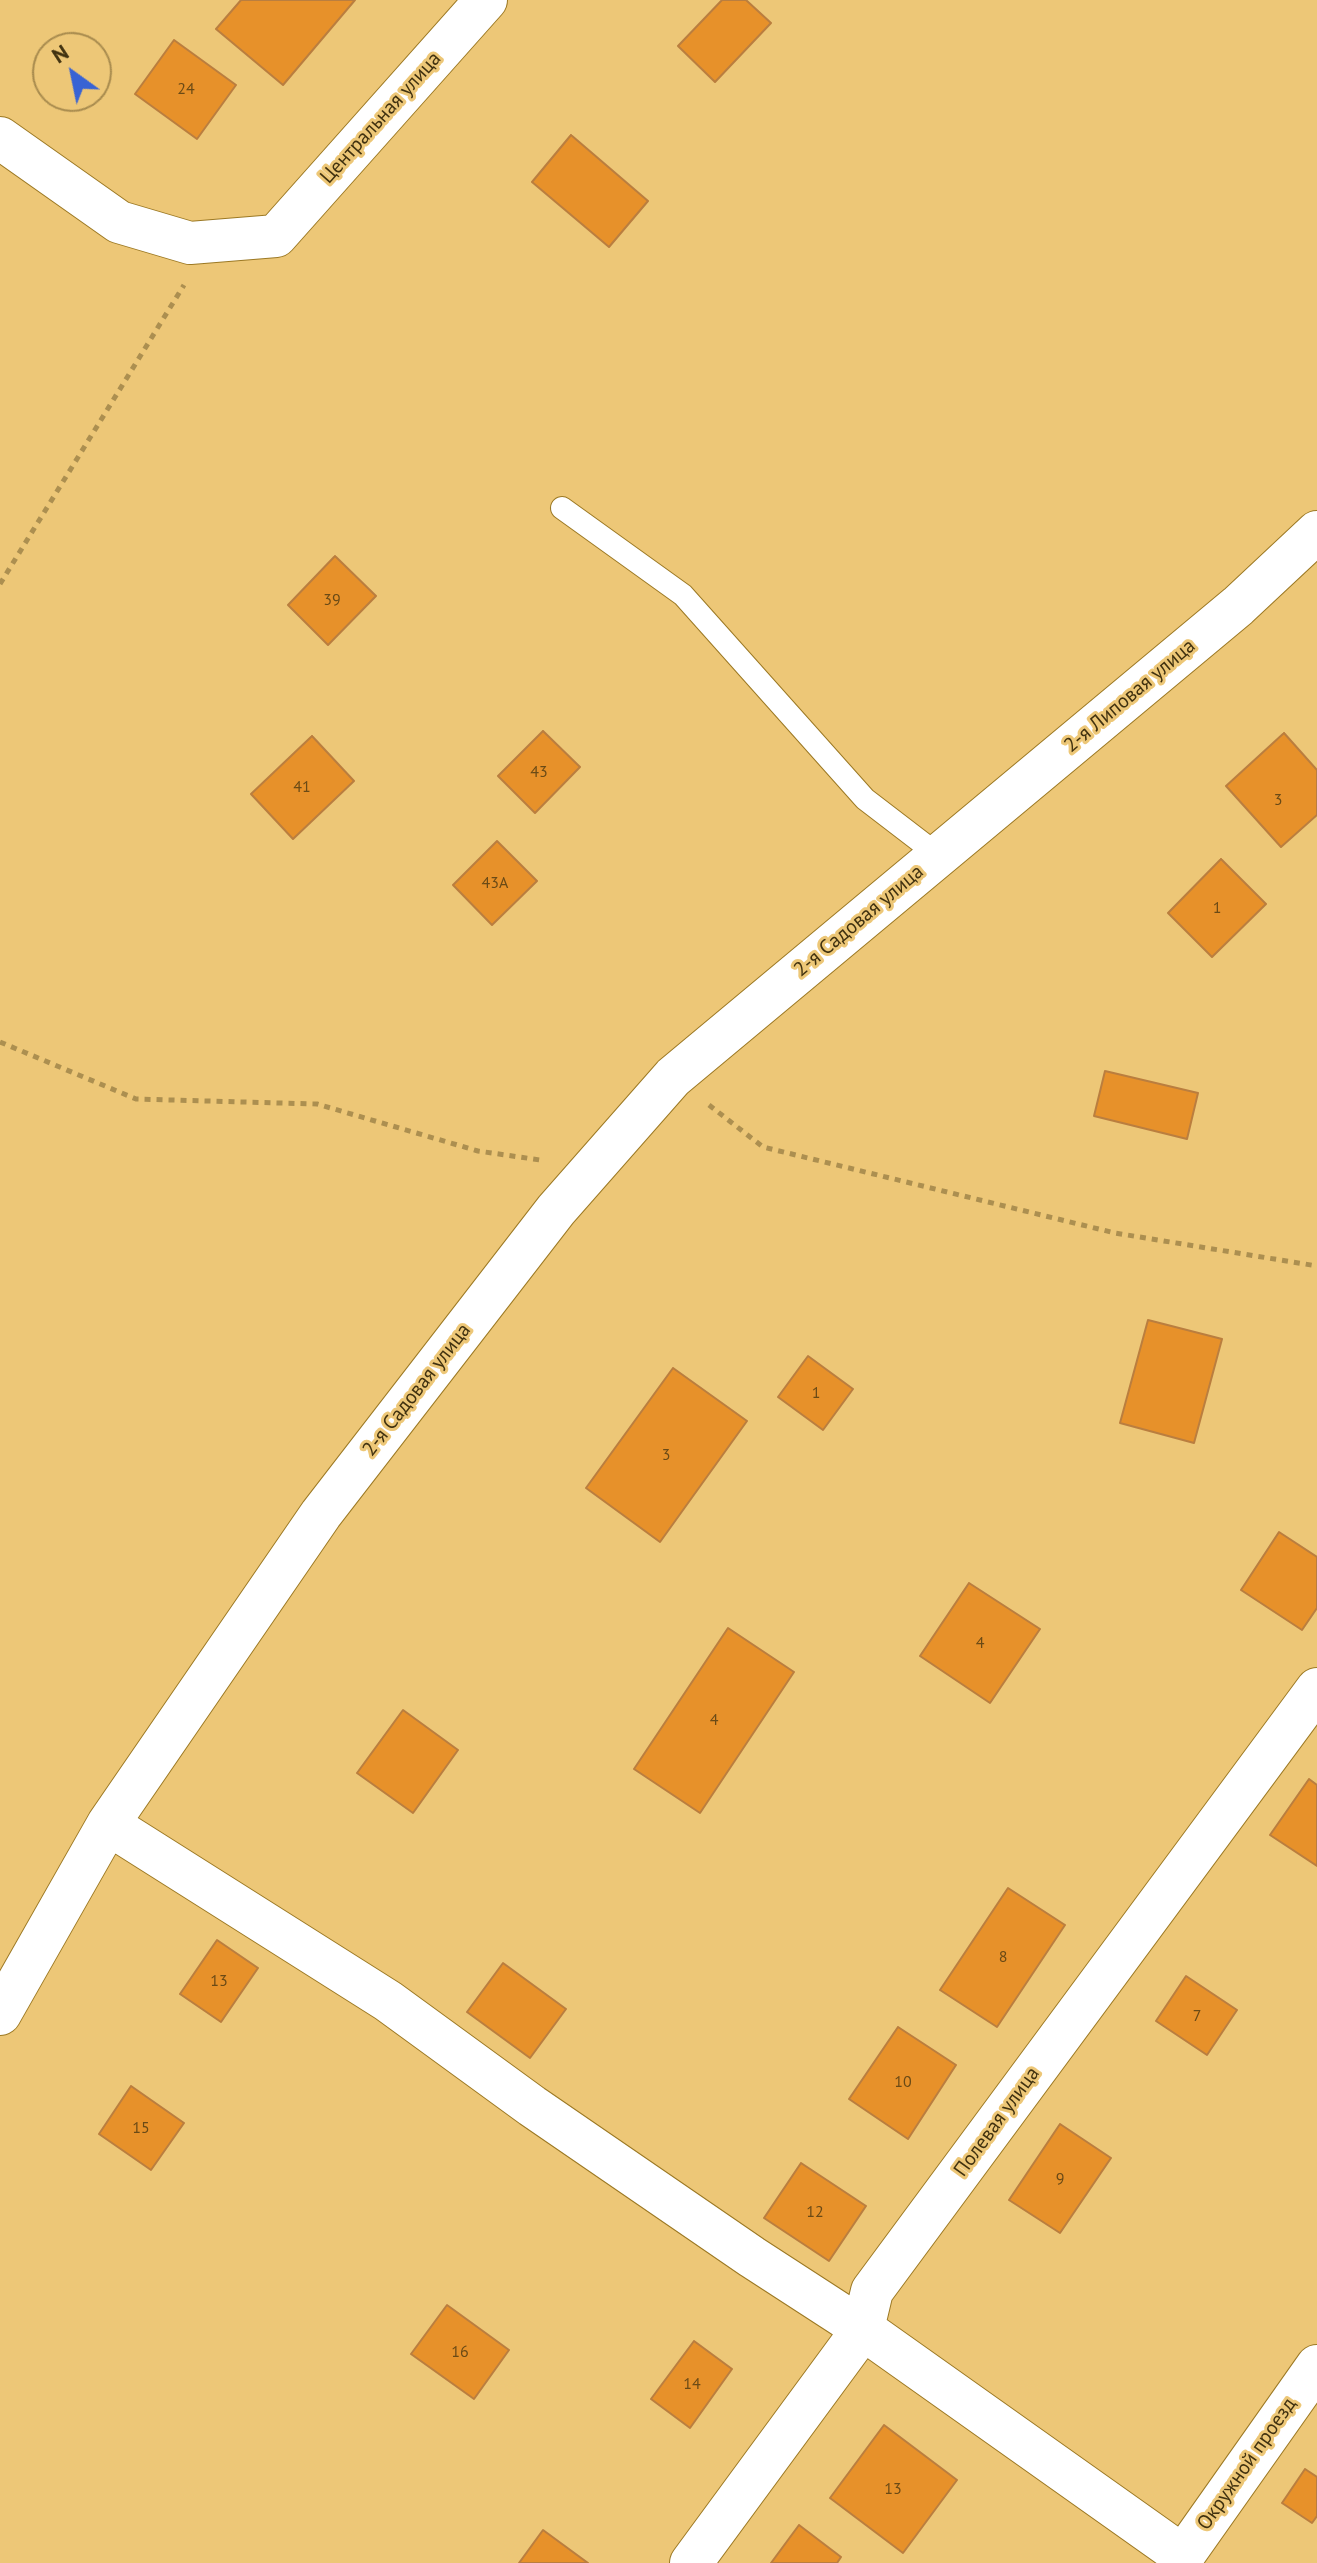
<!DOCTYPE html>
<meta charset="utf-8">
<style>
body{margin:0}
#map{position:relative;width:1317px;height:2563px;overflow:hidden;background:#edc777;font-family:"PT Sans",sans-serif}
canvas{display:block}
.north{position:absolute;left:32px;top:32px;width:80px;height:80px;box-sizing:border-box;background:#edc777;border:2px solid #a88b4e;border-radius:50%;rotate:327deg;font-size:22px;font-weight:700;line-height:32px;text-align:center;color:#413210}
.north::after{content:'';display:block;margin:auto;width:28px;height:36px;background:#3863d4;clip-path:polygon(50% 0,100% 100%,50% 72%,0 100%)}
</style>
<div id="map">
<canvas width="1317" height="2563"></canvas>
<div class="north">N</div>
</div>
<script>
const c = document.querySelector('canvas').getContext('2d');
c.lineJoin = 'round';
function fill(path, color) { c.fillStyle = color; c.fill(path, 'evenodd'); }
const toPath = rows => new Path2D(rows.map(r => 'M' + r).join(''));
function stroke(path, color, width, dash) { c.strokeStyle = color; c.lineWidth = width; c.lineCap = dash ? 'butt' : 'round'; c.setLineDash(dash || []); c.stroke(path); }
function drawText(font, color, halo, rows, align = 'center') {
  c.font = font + ' "PT Sans",sans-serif'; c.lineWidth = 6; c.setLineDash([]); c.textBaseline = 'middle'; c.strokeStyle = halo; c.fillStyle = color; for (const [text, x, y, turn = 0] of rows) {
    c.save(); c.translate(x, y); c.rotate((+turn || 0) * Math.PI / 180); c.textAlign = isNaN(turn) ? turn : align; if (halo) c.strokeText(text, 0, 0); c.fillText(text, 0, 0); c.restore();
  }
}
const building = toPath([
 [241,0,355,0,283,85,216,29,241,0],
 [722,0,746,0,771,23,715,82,678,46,722,0],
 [174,40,236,85,197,139,135,94,174,40],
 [571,135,648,201,609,247,532,182,571,135],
 [335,556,376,596,328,645,288,605,335,556],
 [543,731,580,767,535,813,498,776,543,731],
 [1284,733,1317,770,1317,815,1281,847,1226,786,1284,733],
 [312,736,354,781,293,839,251,794,312,736],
 [497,841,537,881,492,925,453,885,497,841],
 [1221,859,1266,904,1212,957,1168,913,1221,859],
 [1105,1071,1198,1093,1187,1139,1094,1116,1105,1071],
 [1148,1320,1222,1339,1194,1443,1120,1423,1148,1320],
 [808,1356,853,1389,823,1430,778,1397,808,1356],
 [673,1368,747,1421,660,1542,586,1488,673,1368],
 [1279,1532,1317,1557,1317,1608,1302,1630,1241,1590,1279,1532],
 [969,1583,1040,1629,990,1703,920,1656,969,1583],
 [728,1628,794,1672,700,1813,634,1769,728,1628],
 [403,1710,458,1750,413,1813,357,1773,403,1710],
 [1309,1779,1317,1785,1317,1866,1270,1835,1309,1779],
 [1008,1888,1065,1925,997,2027,940,1990,1008,1888],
 [217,1940,258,1968,221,2022,180,1994,217,1940],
 [503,1963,566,2009,530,2058,467,2012,503,1963],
 [1186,1976,1237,2010,1207,2055,1156,2021,1186,1976],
 [898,2027,956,2065,908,2139,849,2099,898,2027],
 [131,2086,184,2123,151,2170,99,2134,131,2086],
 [1060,2124,1111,2158,1060,2233,1009,2200,1060,2124],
 [801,2163,866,2206,829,2261,764,2218,801,2163],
 [447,2305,509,2350,474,2399,411,2354,447,2305],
 [694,2341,732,2369,690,2428,651,2399,694,2341],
 [884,2425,957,2480,903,2553,830,2498,884,2425],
 [1305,2469,1317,2477,1317,2516,1312,2523,1282,2503,1305,2469],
 [799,2525,841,2557,837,2563,771,2563,799,2525],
 [543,2530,588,2563,519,2563,543,2530]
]);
const path = toPath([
 [0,584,184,285],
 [0,1042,136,1099,317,1104,478,1151,540,1160],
 [709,1105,763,1147,1115,1233,1317,1266]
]);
const service = toPath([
 [562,508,683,595,865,799,938,855]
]);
const minor = toPath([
 [0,138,119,222,190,243,276,236,486,0],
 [108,1824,388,2001,532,2106,752,2257,863,2329,1183,2556],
 [0,2014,108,1824,321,1514,556,1210,673,1077,1238,606,1317,532],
 [691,2563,863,2329,872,2291,1317,1689],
 [1178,2563,1317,2366]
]);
const numberNames = [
 ["24",186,89],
 ["39",332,600],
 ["43",539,772],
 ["41",302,787],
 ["3",1278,800],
 ["43А",495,883],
 ["1",1217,908],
 ["1",816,1393],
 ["3",666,1455],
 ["4",980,1643],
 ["4",714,1720],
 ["8",1003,1957],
 ["13",219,1981],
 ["7",1197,2016],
 ["10",903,2082],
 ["15",141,2128],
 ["9",1060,2179],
 ["12",815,2212],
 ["16",460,2352],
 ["14",692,2384],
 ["13",893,2489]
];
const streetNames = [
 ["Центральная улица",381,118,-48],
 ["2-я Липовая улица",1130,696,-40],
 ["2-я Садовая улица",859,921,-40],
 ["2-я Садовая улица",417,1390,-52],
 ["Полевая улица",997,2122,-54],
 ["Окружной проезд",1247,2464,-55]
];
fill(building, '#e7912a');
stroke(building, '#ba7e3f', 2);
stroke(service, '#9c7924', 24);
stroke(minor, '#9c7924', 44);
stroke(path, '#ac8f50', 5, [6, 6]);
stroke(service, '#fff', 22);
stroke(minor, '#fff', 42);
drawText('16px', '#6a4a16', null, numberNames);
drawText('20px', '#413210', '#edc777', streetNames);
</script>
